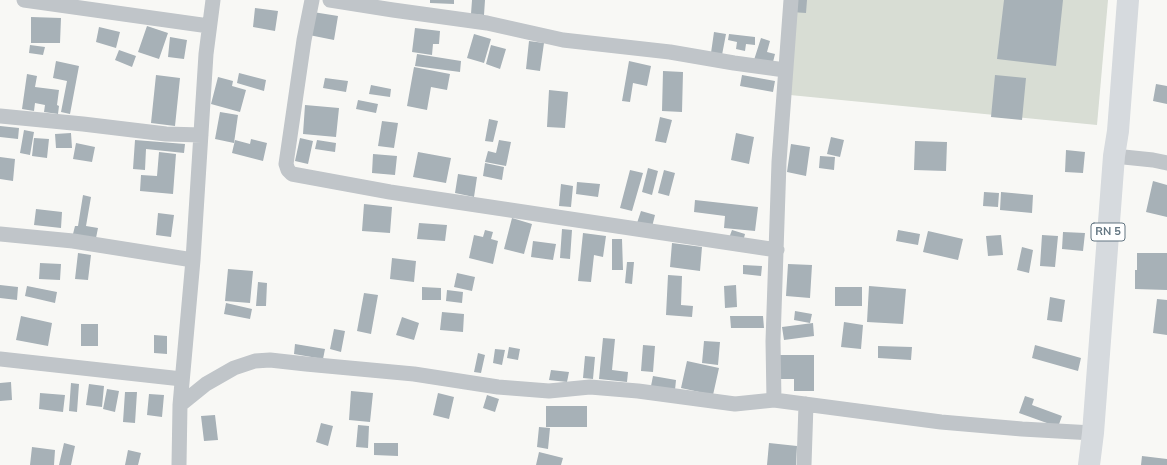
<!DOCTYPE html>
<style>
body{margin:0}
canvas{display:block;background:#f8f8f5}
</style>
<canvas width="1167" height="465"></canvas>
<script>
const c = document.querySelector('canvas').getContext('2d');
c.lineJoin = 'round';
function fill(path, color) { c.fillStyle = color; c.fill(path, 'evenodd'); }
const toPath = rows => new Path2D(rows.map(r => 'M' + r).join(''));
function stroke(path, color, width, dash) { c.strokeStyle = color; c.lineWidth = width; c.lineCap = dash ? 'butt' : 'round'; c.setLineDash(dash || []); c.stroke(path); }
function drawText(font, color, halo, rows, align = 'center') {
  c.font = font + ' Mulish,sans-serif'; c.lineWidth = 4; c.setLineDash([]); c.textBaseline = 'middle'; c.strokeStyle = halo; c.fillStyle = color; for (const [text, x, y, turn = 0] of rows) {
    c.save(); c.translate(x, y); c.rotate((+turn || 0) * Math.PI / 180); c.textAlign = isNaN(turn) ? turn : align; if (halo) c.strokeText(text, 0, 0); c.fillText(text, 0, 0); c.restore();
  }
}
const green = toPath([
 [798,0,1108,0,1097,125,790,95]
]);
const building = toPath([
 [430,0,454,0,454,4,430,3],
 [472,0,485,0,484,15,471,14],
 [792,0,807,0,806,13,791,12],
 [1004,0,1063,0,1056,66,997,59],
 [255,8,278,11,275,31,253,27],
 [313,12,338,16,334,40,309,35],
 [31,17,61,18,60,43,31,43],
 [147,26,168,33,159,59,138,52],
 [99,27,120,32,116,48,96,42],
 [415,28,440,31,439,44,433,44,432,55,412,52],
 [714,32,726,34,722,55,711,53],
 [474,34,491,39,484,63,467,58],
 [729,34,755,37,755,45,746,44,745,51,736,49,737,42,728,40],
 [170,37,187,40,184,59,168,57],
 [761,38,770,41,767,52,775,54,772,66,754,60],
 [529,41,544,43,540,71,526,69],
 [30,45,45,47,43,55,29,53],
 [491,45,506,49,500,69,486,64],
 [119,50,136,56,132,67,115,60],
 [417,54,461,61,460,72,415,66],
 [56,61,79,66,70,114,61,112,67,81,53,78],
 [629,61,651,66,647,86,633,83,630,102,622,101],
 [414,67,450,74,447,90,431,87,427,110,407,106],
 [663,71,683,72,682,112,662,111],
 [239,73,266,80,264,91,237,83],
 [27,74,37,76,35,87,59,90,57,105,59,106,58,114,44,112,45,105,35,103,34,111,22,109],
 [156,75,180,78,175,126,151,123],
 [742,75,775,81,773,92,740,86],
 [995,75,1026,78,1022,120,991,117],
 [218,77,233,81,232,86,246,90,240,112,211,104],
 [325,78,348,81,346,92,323,88],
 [1156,84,1167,86,1167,104,1153,101],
 [371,85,391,89,390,97,369,94],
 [549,90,568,92,565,128,547,127],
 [358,100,378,104,376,113,356,109],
 [305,105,339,108,336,137,303,134],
 [220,112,238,115,234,143,215,139],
 [660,117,672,120,666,143,655,141],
 [489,119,498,121,493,142,485,141],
 [382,121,398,123,394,148,378,146],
 [0,126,19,128,18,139,0,137],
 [24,130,34,132,30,155,20,153],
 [71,133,72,148,56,148,55,134],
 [736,133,754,137,749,164,731,160],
 [831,137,844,140,840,157,827,154],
 [34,138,49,139,47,158,32,156],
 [300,138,313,141,308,164,295,161],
 [251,139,267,143,263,161,232,153,235,140,250,144],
 [135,140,185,144,184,153,146,149,145,170,133,169],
 [317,140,336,143,335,152,315,149],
 [499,140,511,142,506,166,485,162,488,151,496,153],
 [915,141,947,142,946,171,914,170],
 [76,143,95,147,92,162,73,159],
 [791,144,810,147,806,176,787,172],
 [1066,150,1085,152,1083,173,1065,172],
 [159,152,176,154,173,194,140,191,141,175,157,176],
 [418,152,451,158,446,183,413,177],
 [373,154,397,156,395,175,372,173],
 [820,156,835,157,834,170,819,168],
 [0,157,15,159,13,181,0,179],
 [485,163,504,167,502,180,483,176],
 [648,168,658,171,652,195,642,192],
 [630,170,643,173,632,211,620,208],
 [664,170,675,173,669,196,658,193],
 [458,174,477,177,474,197,455,193],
 [1153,181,1167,185,1167,217,1146,212],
 [577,182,600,184,598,197,576,194],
 [561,184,573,186,571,207,559,206],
 [984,192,999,193,998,207,983,206],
 [1001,192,1033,195,1032,213,1000,210],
 [83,195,91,197,86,226,98,228,96,238,73,234,75,226,78,226],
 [695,200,758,207,755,231,724,228,725,216,694,212],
 [364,204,392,207,390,233,362,231],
 [36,209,62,212,61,228,34,225],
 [641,211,655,215,652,227,637,223],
 [158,213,174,215,171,237,156,235],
 [512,218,532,224,524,254,504,249],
 [419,223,447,225,445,241,417,239],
 [562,229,572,230,570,259,560,258],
 [485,230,493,232,491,239,498,241,493,264,469,258,474,235,483,237],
 [732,230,745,234,743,242,729,238],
 [898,230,920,234,918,245,896,241],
 [928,231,963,239,958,260,923,252],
 [1063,232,1085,233,1083,251,1062,249],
 [583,233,606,236,603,257,594,255,591,282,578,281],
 [1001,235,1003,255,988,256,986,236],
 [1042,235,1058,236,1055,267,1040,266],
 [612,239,622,239,623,270,612,270],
 [533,241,556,244,553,260,531,257],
 [672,243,702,247,700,271,670,267],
 [1022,247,1033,250,1029,273,1017,270],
 [78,253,91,255,88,280,75,279],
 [1137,253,1167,253,1167,290,1135,289,1135,270,1137,270],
 [392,258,416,261,414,282,390,279],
 [627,262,634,262,632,284,625,283],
 [40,263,61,264,60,280,39,279],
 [788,264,812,265,810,298,786,296],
 [743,265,762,266,761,276,743,274],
 [228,269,253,271,250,303,225,301],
 [457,273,475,277,472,291,454,287],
 [668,275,682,276,681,305,693,306,692,317,666,315],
 [258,282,267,283,266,306,256,306],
 [0,285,18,287,17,300,0,298],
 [736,285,737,307,725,308,724,286],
 [27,286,57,292,55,303,25,296],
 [869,286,906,289,903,324,867,322],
 [422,287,441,288,441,300,422,300],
 [835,287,862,287,862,306,835,306],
 [447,290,463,292,462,303,446,301],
 [364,293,378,295,371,334,357,331],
 [1050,297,1065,300,1062,322,1047,320],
 [1157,299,1167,300,1167,335,1153,333],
 [226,303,252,309,250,319,224,314],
 [795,311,812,314,810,323,794,320],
 [442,312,464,314,463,332,440,330],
 [21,316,52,323,48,346,16,340],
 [730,316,763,316,764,328,731,328],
 [402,317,419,323,414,340,396,335],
 [844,322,863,325,861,349,841,347],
 [813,323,814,336,784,340,782,327],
 [81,324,98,324,98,346,81,346],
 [334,329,345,331,341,352,330,349],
 [154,335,167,336,167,354,154,353],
 [603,338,615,339,612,370,628,372,627,382,599,379],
 [704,341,720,342,718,365,702,363],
 [295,344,325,349,323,359,294,354],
 [643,345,655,346,653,372,641,371],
 [1035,345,1081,358,1078,371,1032,358],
 [878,346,912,347,911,360,878,358],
 [509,347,520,349,518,360,507,358],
 [495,349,505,350,502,365,493,363],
 [478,353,485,355,481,373,474,372],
 [780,355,814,355,814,391,794,391,794,379,780,379],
 [585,356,595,357,593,379,583,378],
 [687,361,719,368,713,395,681,388],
 [551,370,569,372,567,382,549,380],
 [653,376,676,380,675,390,651,386],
 [11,382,12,400,0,401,0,383],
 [71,383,79,384,77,412,69,411],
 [89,384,104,386,102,407,86,405],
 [107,389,119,391,115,412,103,409],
 [351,391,373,393,370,422,349,420],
 [125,392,137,392,135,423,123,422],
 [40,393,65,395,63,412,39,409],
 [438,393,454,397,449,419,433,415],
 [149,394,164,395,162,417,147,415],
 [487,395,499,399,495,412,483,408],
 [1025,396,1034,399,1032,405,1062,416,1058,427,1019,413],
 [546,406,587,406,587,427,546,427],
 [215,415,218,440,204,441,201,416],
 [321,423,333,426,328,446,316,442],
 [358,425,369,426,368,448,356,447],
 [539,427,550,428,548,449,537,447],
 [64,443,75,446,71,465,59,465],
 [374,443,398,443,398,456,374,455],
 [769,443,797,446,796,465,767,465],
 [32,447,55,450,54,465,30,465],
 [128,450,141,453,138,465,125,465],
 [539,452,563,458,561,465,536,465],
 [1142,456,1167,459,1167,465,1141,465]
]);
const street = toPath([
 [24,0,209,26],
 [312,0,304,40,286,164,288,170,292,174,390,192,777,250],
 [330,0,393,10,487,23,563,40,670,52,734,63,785,70],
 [791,0,779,162,773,341,774,400,941,422,1022,429,1093,433],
 [0,116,83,124,166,134,201,135],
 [1114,156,1153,160,1167,163],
 [0,234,73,241,193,260],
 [0,359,182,379],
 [180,405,206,384,234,368,255,361,270,360,306,364,414,374,498,387,549,391,590,387,638,391,735,404,774,400],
 [179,465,180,405,193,260,206,54,213,0],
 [804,465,806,404]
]);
const primary = toPath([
 [1089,465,1093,433,1114,156,1118,131,1128,0]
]);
const shields = [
 [1108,232,34]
];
const shieldNames = [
 ["RN 5",1108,232]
];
fill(green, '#d8ddd4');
fill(building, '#a7b1b7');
stroke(street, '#c0c5c9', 15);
stroke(primary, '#d6dade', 22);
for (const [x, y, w] of shields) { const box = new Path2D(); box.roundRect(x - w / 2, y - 9, w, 18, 3); c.fillStyle = '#fff'; c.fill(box); stroke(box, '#627581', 1); }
drawText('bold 11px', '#627581', null, shieldNames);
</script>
